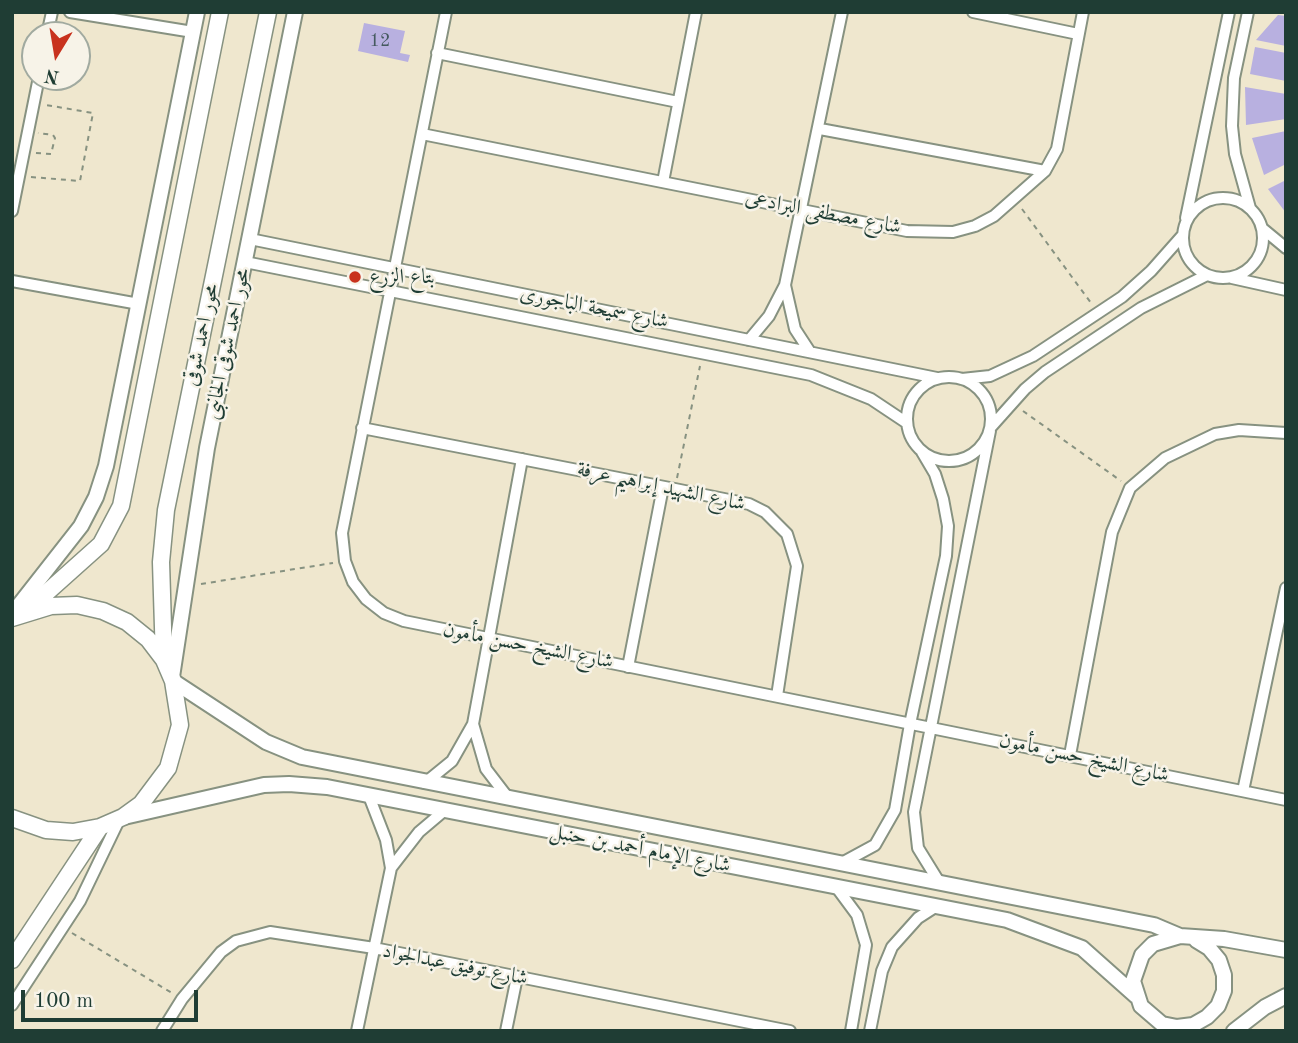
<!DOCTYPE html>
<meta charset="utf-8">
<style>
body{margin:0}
#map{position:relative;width:1298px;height:1043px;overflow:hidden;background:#efe7ce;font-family:"Old Standard TT",serif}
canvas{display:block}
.frame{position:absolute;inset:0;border:14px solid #1f3d34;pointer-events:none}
.north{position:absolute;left:21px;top:21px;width:70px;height:70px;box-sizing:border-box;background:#f7f3e8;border:2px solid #a1aaa0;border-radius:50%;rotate:191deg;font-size:19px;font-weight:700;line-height:28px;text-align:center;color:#1f3d34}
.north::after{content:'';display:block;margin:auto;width:24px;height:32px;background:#c8321e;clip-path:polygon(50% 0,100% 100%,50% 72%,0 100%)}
.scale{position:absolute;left:21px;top:990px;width:177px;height:32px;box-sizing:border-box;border:4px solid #1f3d34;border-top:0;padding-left:9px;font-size:21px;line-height:24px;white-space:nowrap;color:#1f3d34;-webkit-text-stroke:5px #f7f3e8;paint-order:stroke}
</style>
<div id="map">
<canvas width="1298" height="1043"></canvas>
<div class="frame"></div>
<div class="north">N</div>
<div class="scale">100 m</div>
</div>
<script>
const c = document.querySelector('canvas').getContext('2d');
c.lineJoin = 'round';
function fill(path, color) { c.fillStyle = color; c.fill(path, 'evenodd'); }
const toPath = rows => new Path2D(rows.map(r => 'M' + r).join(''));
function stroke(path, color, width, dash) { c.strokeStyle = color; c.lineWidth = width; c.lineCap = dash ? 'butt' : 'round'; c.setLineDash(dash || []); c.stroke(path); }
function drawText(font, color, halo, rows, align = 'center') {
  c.font = font + ' "Old Standard TT",Amiri,serif'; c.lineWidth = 5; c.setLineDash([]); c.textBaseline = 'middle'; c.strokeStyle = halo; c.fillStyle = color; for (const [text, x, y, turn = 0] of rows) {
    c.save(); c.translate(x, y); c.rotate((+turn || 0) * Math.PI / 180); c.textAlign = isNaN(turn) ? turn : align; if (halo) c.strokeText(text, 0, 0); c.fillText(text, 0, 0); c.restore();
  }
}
const building = toPath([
 [1278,15,1286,16,1286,46,1256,40],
 [364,23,405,31,400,53,410,55,408,62,358,51],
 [1255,47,1286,53,1286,81,1250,74],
 [1245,87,1286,94,1286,119,1246,125],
 [1286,131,1286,164,1264,175,1252,138],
 [1286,180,1286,213,1268,189]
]);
const path = toPath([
 [36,153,51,154,55,138,53,135,38,133],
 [31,177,80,181,93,113,46,105],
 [1022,209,1091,303],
 [1023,411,1121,481],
 [677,478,700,366],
 [201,584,333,563],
 [72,933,172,993]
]);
const minor = toPath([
 [70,12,193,32],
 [446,12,342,533,345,561,353,582,366,599,384,613,404,621,1286,800],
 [973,12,1078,34],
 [1248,12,1234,78,1232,126,1235,154,1250,208],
 [47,35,52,12],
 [437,53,678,102],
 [820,129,1045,171],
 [422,134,907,231,953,232,975,226,994,216,1045,171,1057,149,1083,12],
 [663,182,696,12],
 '1183 238a40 40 0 1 1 80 0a40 40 0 1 1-80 0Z',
 [12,211,39,77],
 [1186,218,1229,12],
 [1263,229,1286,248],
 [250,239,937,378],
 [245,262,811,375,871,399,907,423],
 [1232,278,1286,290],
 [12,281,139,304],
 [785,285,795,329,810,352],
 [749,340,769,316,785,285,842,12],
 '907 419a42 42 0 1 1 84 0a42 42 0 1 1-84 0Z',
 [962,379,990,376,1033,356,1122,297,1151,271,1182,236],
 [991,427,1025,389,1045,372,1141,308,1207,275],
 [362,428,675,489,749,504,765,512,787,534,797,566,777,696],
 [628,667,663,487],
 [473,724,486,769,509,799],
 [1070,755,1112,532,1130,488,1165,458,1215,434,1239,430,1286,433],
 [425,783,452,761,473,724,522,459],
 [1243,791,1286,588],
 [840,864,875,845,895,810,910,724,946,556,948,526,943,499,935,474,922,452],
 [391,868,419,832,445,810],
 [939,882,918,848,914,812,990,431],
 [837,888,857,915,866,945,851,1031],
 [12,1005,80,901,120,818],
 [162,1031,182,999,221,952,236,941,270,932,374,948,790,1031],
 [357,1031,391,868,386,840,369,796],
 [506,1031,517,977],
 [870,1031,882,971,892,947,918,918,935,907]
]);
const tertiary = toPath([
 [12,614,81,526,96,497,106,466,197,12],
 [172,677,207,448,295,12],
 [173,681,266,742,302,757,1154,925,1180,936],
 [124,817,264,785,289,784,327,787,1007,920,1082,948,1136,996],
 [1196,940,1209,948,1219,960,1224,975,1224,991,1218,1006,1207,1017,1193,1025,1177,1027,1162,1024,1141,1006,1133,981,1142,955,1153,944,1180,936,1224,939,1286,950],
 [1234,1031,1265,1007,1286,996]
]);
const secondary = toPath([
 [25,612,101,544,121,506,220,12],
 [12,618,51,606,77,605,103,611,127,622,148,639,164,660,173,681,180,725,168,768,141,804,123,817,100,827,73,832,46,830,12,818],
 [164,660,161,562,166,510,268,12],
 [12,960,100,827]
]);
const markers = [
 [355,277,7,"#c8321e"]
];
const numberNames = [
 ["12",380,41]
];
const streetNames = [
 ["شارع مصطفى البرادعى",823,213,11],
 ["شارع سميحة الباجورى",594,308,11],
 ["محور احمد شوقى",202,335,-78],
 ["محور احمد شوقى الجانبى",228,344,-78],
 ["شارع الشهيد إبراهيم عرفة",661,487,12],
 ["شارع الشيخ حسن مأمون",528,646,11],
 ["شارع الشيخ حسن مأمون",1084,758,12],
 ["شارع الإمام أحمد بن حنبل",640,849,11],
 ["شارع توفيق عبدالجواد",455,965,11]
];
const poiNames = [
 ["بتاع الزرع",369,277]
];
fill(building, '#b8b0e0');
stroke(minor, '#879281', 14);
stroke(tertiary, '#879281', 18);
stroke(secondary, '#879281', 19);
stroke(path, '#879281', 2, [5, 5]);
stroke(minor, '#fff', 10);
stroke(tertiary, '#fff', 14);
stroke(secondary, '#fff', 16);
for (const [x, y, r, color] of markers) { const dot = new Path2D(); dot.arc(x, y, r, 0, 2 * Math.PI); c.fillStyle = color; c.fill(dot); stroke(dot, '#f7f3e8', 2.5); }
drawText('18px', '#455a5f', null, numberNames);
drawText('21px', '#1f3d34', '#f7f3e8', streetNames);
drawText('21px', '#1f3d34', '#f7f3e8', poiNames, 'left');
</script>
